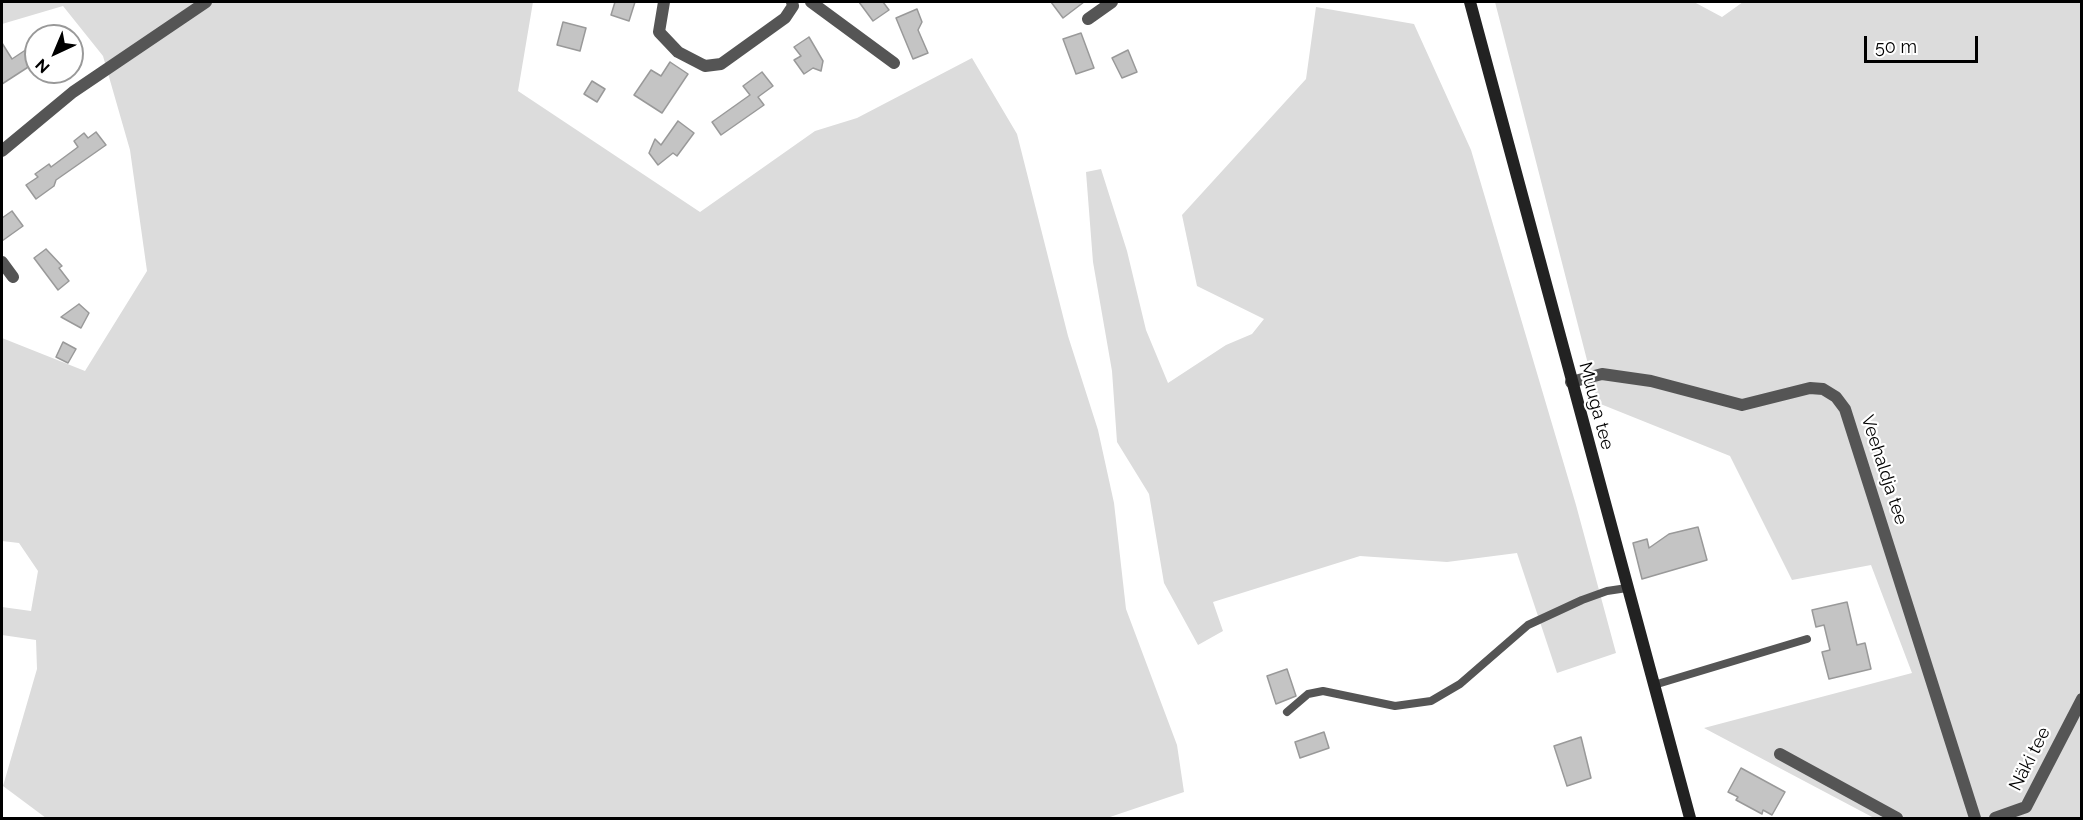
<!DOCTYPE html>
<meta charset="utf-8">
<style>
body{margin:0}
#map{position:relative;width:2083px;height:820px;overflow:hidden;background:#fff;font-family:Raleway,sans-serif}
canvas{display:block}
.frame{position:absolute;inset:0;border:3px solid #000;pointer-events:none}
.north{position:absolute;left:24px;top:24px;width:60px;height:60px;box-sizing:border-box;background:#fff;border:2px solid #999;border-radius:50%;rotate:224deg;font-size:16px;font-weight:700;line-height:24px;text-align:center;color:#000}
.north::after{content:'';display:block;margin:auto;width:21px;height:27px;background:#000;clip-path:polygon(50% 0,100% 100%,50% 72%,0 100%)}
.scale{position:absolute;left:1864px;top:36px;width:114px;height:27px;box-sizing:border-box;border:3px solid #000;border-top:0;padding-left:8px;font-size:18px;line-height:21px;white-space:nowrap;color:#000;-webkit-text-stroke:4px #fff;paint-order:stroke}
</style>
<div id="map">
<canvas width="2083" height="820"></canvas>
<div class="frame"></div>
<div class="north">N</div>
<div class="scale">50 m</div>
</div>
<script>
const c = document.querySelector('canvas').getContext('2d');
c.lineJoin = 'round';
function fill(path, color) { c.fillStyle = color; c.fill(path, 'evenodd'); }
const toPath = rows => new Path2D(rows.map(r => 'M' + r).join(''));
function stroke(path, color, width, dash) { c.strokeStyle = color; c.lineWidth = width; c.lineCap = dash ? 'butt' : 'round'; c.setLineDash(dash || []); c.stroke(path); }
function drawText(font, color, halo, rows, align = 'center') {
  c.font = font + ' Raleway,sans-serif'; c.lineWidth = 4.5; c.setLineDash([]); c.textBaseline = 'middle'; c.strokeStyle = halo; c.fillStyle = color; for (const [text, x, y, turn = 0] of rows) {
    c.save(); c.translate(x, y); c.rotate((+turn || 0) * Math.PI / 180); c.textAlign = isNaN(turn) ? turn : align; if (halo) c.strokeText(text, 0, 0); c.fillText(text, 0, 0); c.restore();
  }
}
const green = toPath([
 [2,2,533,2,518,91,700,212,815,131,857,118,972,58,1017,134,1068,336,1098,430,1114,503,1126,609,1177,745,1184,792,1107,818,46,818,3,786,37,669,36,640,2,635,2,607,31,611,38,571,19,543,2,541,2,338,85,371,147,271,130,150,103,56,63,6,2,24],
 [1495,2,1694,2,1722,17,1743,2,2081,2,2081,818,1874,818,1704,728,1912,673,1871,565,1792,580,1730,456,1598,403],
 [1316,7,1414,24,1471,150,1576,505,1616,653,1557,673,1517,553,1447,562,1360,556,1213,602,1223,631,1198,645,1164,583,1149,494,1117,442,1112,371,1093,262,1086,172,1101,169,1127,251,1146,330,1168,383,1226,345,1252,334,1264,319,1197,286,1182,215,1306,79]
]);
const building = toPath([
 [615,2,635,2,629,21,611,15,615,2],
 [859,2,883,2,889,10,873,21,859,2],
 [1051,2,1084,2,1063,18,1051,2],
 [917,9,922,22,918,30,928,53,913,59,896,18,917,9],
 [563,22,586,28,580,51,557,45,563,22],
 [1081,33,1094,68,1076,74,1063,39,1081,33],
 [809,37,823,61,821,71,813,68,804,74,794,60,801,56,794,47,809,37],
 [2,43,12,59,36,43,36,62,2,84,2,43],
 [1128,50,1137,72,1122,78,1112,58,1128,50],
 [670,62,688,74,662,113,634,95,651,70,661,76,670,62],
 [762,72,773,86,758,97,764,105,721,135,712,122,750,95,743,86,762,72],
 [592,81,605,89,597,102,584,94,592,81],
 [678,121,694,133,677,156,673,153,658,165,649,153,655,139,661,145,678,121],
 [96,132,106,145,56,180,54,186,36,199,26,185,38,177,35,174,49,164,51,167,78,147,74,141,84,133,88,138,96,132],
 [12,211,23,226,2,241,2,218,12,211],
 [46,249,62,266,59,268,69,281,58,290,34,258,46,249],
 [79,304,89,313,81,328,61,317,79,304],
 [63,342,76,349,68,363,56,357,63,342],
 [1698,527,1707,560,1642,579,1633,543,1647,539,1649,548,1669,534,1698,527],
 [1847,602,1857,645,1865,643,1871,669,1829,679,1822,652,1830,650,1824,625,1816,627,1812,610,1847,602],
 [1287,669,1296,696,1276,704,1267,676,1287,669],
 [1324,732,1329,748,1300,758,1295,742,1324,732],
 [1581,737,1591,778,1567,786,1554,746,1581,737],
 [1741,768,1785,792,1772,815,1763,810,1762,814,1736,800,1738,797,1728,792,1741,768]
]);
const lane = toPath([
 [1654,685,1807,639],
 [1287,712,1308,694,1323,691,1395,706,1431,701,1460,684,1528,625,1582,600,1607,591,1627,588]
]);
const street = toPath([
 [664,2,659,32,678,52,705,66,721,64,785,18,793,6,792,2],
 [811,2,894,63],
 [1088,19,1112,2],
 [2,151,73,92,206,2],
 [2,262,13,277],
 [1571,382,1602,374,1651,381,1742,405,1810,388,1823,389,1836,397,1845,409,1975,818],
 [1780,754,1897,818],
 [1995,818,2026,807,2082,699]
]);
const secondary = toPath([
 [1470,2,1690,818]
]);
const streetNames = [
 ["Muuga tee",1596,406,75],
 ["Veehaldja tee",1884,470,72],
 ["Näki tee",2030,759,-63]
];
fill(green, '#dcdcdc');
fill(building, '#c4c4c4');
stroke(building, '#999', 1.5);
stroke(lane, '#555', 8);
stroke(street, '#555', 12);
stroke(secondary, '#222', 12);
drawText('18px', '#000', '#fff', streetNames);
</script>
